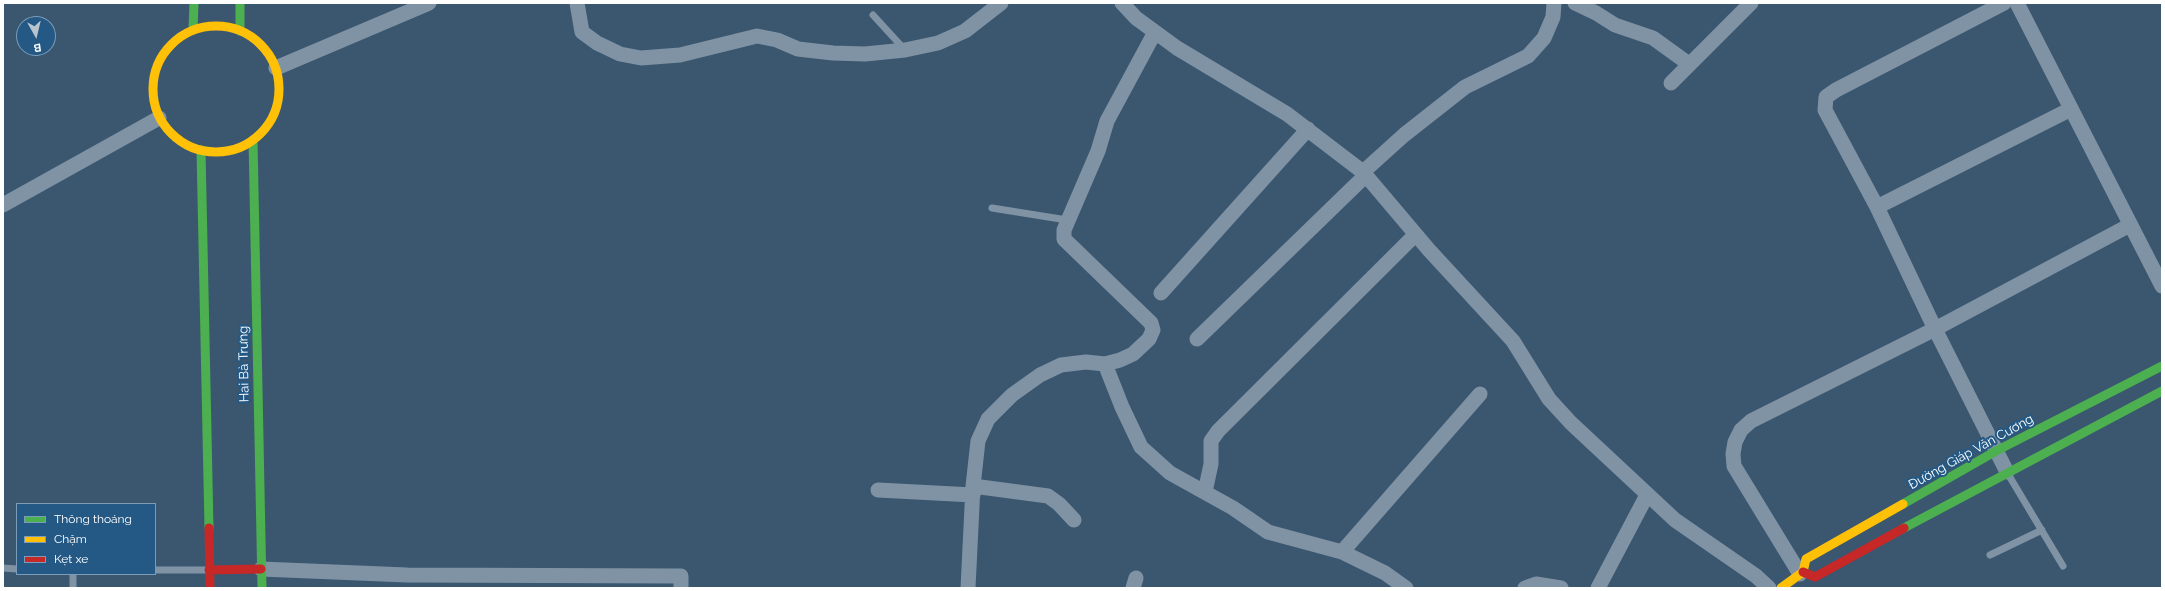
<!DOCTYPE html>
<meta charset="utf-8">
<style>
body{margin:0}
#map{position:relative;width:2165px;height:591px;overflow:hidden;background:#3a576f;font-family:Raleway,sans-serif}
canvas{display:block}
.frame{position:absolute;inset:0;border:4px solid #fff;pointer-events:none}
.legend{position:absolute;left:16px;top:503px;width:140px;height:72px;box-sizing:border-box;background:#245985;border:1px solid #7c9bb6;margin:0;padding:5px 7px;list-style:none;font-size:12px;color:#fff}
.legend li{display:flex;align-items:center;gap:8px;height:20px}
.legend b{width:20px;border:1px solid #7c9bb6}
.north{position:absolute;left:16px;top:16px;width:40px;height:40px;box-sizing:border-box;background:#245985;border:1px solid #7c9bb6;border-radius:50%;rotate:172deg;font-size:11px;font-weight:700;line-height:16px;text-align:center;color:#fff}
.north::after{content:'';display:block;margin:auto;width:14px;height:18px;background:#bac4cd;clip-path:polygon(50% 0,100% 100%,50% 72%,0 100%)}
</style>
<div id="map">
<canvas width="2165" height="591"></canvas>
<div class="frame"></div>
<ul class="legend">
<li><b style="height:5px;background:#4caf50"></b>Thông thoáng</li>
<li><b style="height:5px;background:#ffc107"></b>Chậm</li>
<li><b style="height:5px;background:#c62828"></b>Kẹt xe</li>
</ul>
<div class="north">B</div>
</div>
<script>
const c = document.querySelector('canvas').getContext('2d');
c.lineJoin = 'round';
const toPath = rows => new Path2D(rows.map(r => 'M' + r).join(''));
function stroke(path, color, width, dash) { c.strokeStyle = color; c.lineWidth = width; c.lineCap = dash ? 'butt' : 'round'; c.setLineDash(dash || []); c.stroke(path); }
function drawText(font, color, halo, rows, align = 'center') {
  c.font = font + ' Raleway,sans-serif'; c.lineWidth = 4; c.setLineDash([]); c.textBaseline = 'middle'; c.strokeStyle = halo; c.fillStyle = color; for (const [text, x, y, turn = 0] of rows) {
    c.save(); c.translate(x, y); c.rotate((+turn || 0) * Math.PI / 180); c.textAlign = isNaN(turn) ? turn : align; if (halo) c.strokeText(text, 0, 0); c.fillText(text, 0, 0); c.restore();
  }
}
const lane = toPath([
 [873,15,905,50],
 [992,208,1067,220],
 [2008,474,2063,566],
 [1990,555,2042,530],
 [3,568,17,569],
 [155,570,207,570],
 [73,588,73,574]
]);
const street = toPath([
 [577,3,582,32,597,43,620,54,641,58,680,55,757,36,777,40,798,49,833,53,865,54,905,50,938,43,965,31,1001,3],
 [1122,3,1136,18,1177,48,1287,114,1363,172,1429,250,1513,341,1549,399,1571,423,1675,520,1756,576,1769,588],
 [1575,3,1596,13,1615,25,1653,38,1689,64],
 [2004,3,1836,90,1826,97,1825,110,1877,207,1935,329,2007,472],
 [2017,3,2162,286],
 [276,68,429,3],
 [1671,83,1751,3],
 [1363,172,1404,135,1465,87,1528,56,1544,38,1553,17,1554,3],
 [3,205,159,118],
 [1877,207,2071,109],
 [1161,293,1308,129],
 [1197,339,1365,176],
 [1105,364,1122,407,1141,447,1170,473,1233,508,1268,532,1342,552,1385,573,1406,588],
 [973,486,1048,496,1059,504,1074,520],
 [878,490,973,495],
 [1205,492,1211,464,1211,441,1218,431,1415,235],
 [1342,552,1480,394],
 [261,569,407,575,681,576,681,588],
 [1800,574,1734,466,1733,454,1735,442,1741,430,1751,421,1935,329,2130,225],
 [968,588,973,486,978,441,988,419,1012,395,1040,375,1061,365,1086,362,1105,364,1120,360,1133,354,1149,339,1153,330,1151,323,1064,239,1064,230,1098,151,1107,121,1155,32],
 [1133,588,1136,578],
 [1525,588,1536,584,1561,588],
 [1598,588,1647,495]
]);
const fast = toPath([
 [240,3,240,31],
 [193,30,194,3],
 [253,140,262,588],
 [201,150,209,528],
 [1903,504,1996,451,2162,366],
 [1904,528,2162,391]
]);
const slow = toPath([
 '153 89a63 63 0 1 1 126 0a63 63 0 1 1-126 0Z',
 [1781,588,1803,572,1806,559,1903,504]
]);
const jam = toPath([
 [209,528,210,588],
 [209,570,261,569],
 [1803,572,1815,577,1904,528]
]);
const streetNames = [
 ["Hai Bà Trưng",244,364,-91],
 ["Đường Giáp Văn Cương",1971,452,-29]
];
stroke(lane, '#8093a5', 7);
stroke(street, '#8093a5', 15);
stroke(fast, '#4caf50', 9);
stroke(slow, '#ffc107', 9);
stroke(jam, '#c62828', 9);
drawText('13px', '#fff', '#245985', streetNames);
</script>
